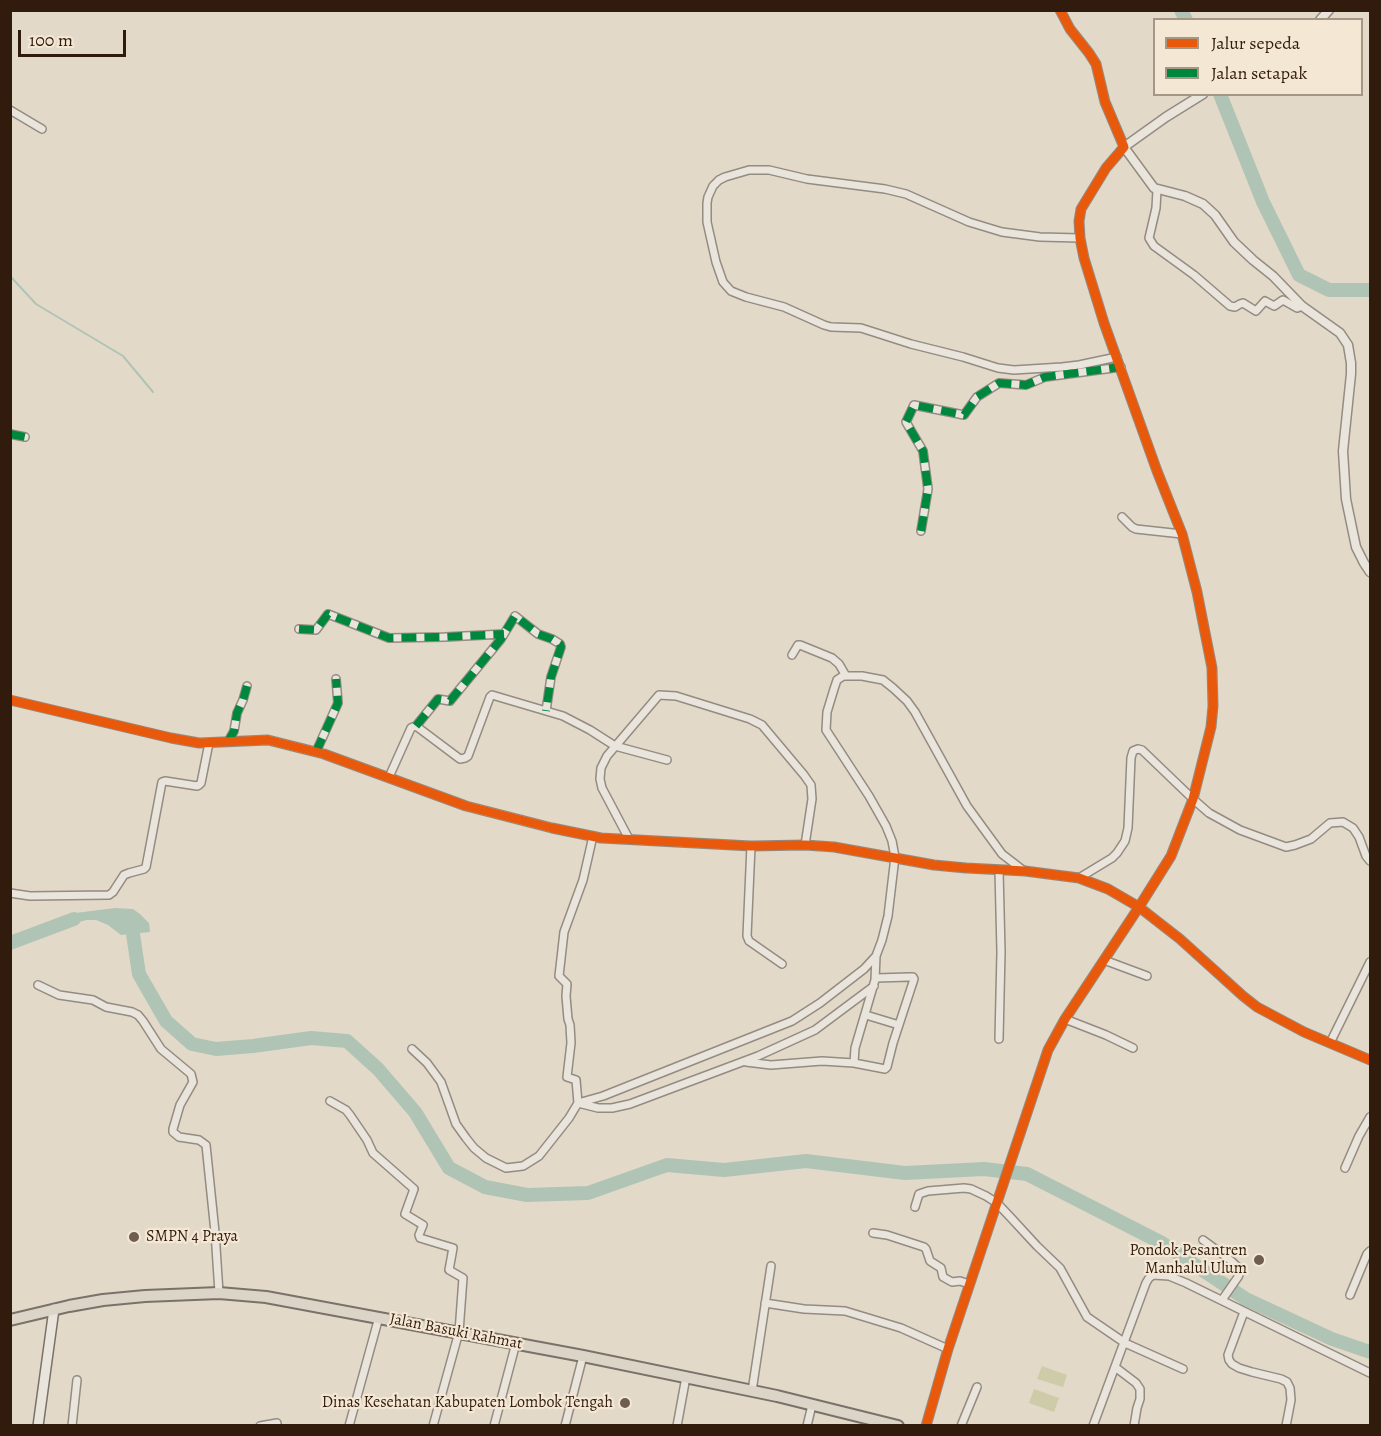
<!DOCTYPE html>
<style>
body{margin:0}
#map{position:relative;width:1381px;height:1436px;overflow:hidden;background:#e3d9c9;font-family:Alegreya,serif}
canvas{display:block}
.frame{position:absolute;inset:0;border:12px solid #311b0d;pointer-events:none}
.legend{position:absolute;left:1153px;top:18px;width:210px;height:78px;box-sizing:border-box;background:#f4e8d5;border:2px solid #a69685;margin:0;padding:8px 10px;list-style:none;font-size:18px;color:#311b0d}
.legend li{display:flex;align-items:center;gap:12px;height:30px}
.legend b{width:30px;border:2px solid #a69685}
.scale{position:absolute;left:18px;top:30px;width:108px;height:27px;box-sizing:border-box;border:3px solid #311b0d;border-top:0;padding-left:8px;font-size:18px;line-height:21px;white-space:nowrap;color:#311b0d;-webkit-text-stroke:4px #f4e8d5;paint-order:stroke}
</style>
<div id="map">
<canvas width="1381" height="1436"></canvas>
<div class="frame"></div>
<ul class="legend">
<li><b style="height:8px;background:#e8590c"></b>Jalur sepeda</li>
<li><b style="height:8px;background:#00873e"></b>Jalan setapak</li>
</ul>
<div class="scale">100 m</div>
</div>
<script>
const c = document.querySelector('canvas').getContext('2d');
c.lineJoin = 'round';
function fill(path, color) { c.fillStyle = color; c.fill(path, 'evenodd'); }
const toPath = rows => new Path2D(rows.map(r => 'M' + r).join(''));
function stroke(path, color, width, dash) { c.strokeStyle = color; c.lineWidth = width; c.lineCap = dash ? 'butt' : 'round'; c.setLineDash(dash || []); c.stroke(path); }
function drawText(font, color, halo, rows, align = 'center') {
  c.font = font + ' Alegreya,serif'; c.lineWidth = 4.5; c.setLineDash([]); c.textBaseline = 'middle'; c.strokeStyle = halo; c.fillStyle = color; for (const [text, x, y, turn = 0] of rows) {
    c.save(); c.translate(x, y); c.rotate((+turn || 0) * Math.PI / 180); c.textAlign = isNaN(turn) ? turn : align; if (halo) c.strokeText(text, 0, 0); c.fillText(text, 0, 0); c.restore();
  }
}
const green = toPath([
 [1042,1366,1067,1375,1063,1387,1037,1379],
 [1034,1389,1059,1398,1054,1412,1029,1403]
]);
const water = toPath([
 [115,908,133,909,140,914,149,923,150,932,121,935,108,925,96,920,87,920,74,923,75,913]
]);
const stream = toPath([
 [10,276,36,304,123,356,153,392]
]);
const river = toPath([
 [1181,10,1186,20],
 [1220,94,1263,202,1299,275,1329,290,1370,290],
 [133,934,139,974,166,1021,192,1044,216,1049,253,1046,311,1038,347,1041,378,1069,415,1112,449,1168,485,1187,527,1195,588,1193,667,1165,724,1170,806,1161,905,1173,984,1169,1027,1174,1162,1243,1246,1299,1332,1339,1370,1352],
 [10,943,74,919]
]);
const minor = toPath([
 [10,110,42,129],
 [1157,190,1156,208,1149,238,1154,246,1194,275,1230,306,1235,307,1240,304,1243,303,1256,311,1265,301,1274,306,1283,300,1297,308,1302,306],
 [1080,238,1040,237,1002,232,969,222,906,194,885,189,807,179,769,170,749,170,725,177,719,180,713,186,708,197,707,203,707,222,716,262,723,282,731,291,746,297,784,307,824,325,831,327,861,328,911,344,963,357,998,368,1014,370,1062,367,1079,365,1117,357],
 [10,434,25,437],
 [1122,517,1132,527,1136,529,1182,534],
 [921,531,928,489,923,451,906,422,914,405,964,415,977,397,999,383,1026,385,1045,377,1121,367],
 [299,629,316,630,328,614,389,638,445,637,504,634],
 [792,655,798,645,800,645,832,658,839,664,846,676],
 [416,726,438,699,450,701,501,639,515,616,538,634,552,639,560,644,561,647,551,677,546,711],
 [228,742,234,731,237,713,243,700,247,686],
 [316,752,338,703,336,679],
 [389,777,411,728,413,727,416,726,460,759,465,758,468,756,490,697,492,695,563,716,590,730,615,746,667,760],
 [593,836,583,880,564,932,559,976,567,984,566,996,568,1019,570,1025,571,1043,567,1077,576,1080,578,1103,598,1108,612,1108,630,1104,758,1056,815,1030,874,986],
 [629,839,602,788,600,779,601,768,607,756,659,695,676,696,750,719,762,725,804,775,811,785,812,799,805,845],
 [751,846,747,936,749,941,782,964],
 [1079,878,1112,858,1117,853,1125,841,1128,828,1131,758,1133,751,1138,749,1142,750,1193,799,1209,813,1240,830,1286,847,1295,845,1311,839,1330,823,1343,822,1353,828,1359,837,1366,856,1370,861],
 [10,893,30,896,109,895,113,892,124,875,129,873,144,869,146,867,162,782,165,781,197,786,199,785,201,783,209,743],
 [876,956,875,980,855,1048,854,1063,885,1069,887,1067,893,1043,914,979,913,977,909,977,876,978],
 [1104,960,1147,976],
 [38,985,59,995,93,1000,106,1007,132,1012,138,1015,143,1021,161,1049,191,1074,193,1082,180,1105,173,1129,173,1132,179,1137,199,1140,206,1145,215,1232,219,1293],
 [866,1015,899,1025],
 [1065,1019,1106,1035,1133,1048],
 [999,1039,1001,952,999,870],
 [1330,1043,1370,962],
 [412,1049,427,1063,441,1082,456,1124,466,1138,474,1148,486,1158,506,1168,523,1166,539,1156,569,1118,578,1103,603,1096,792,1021,820,1003,864,969,876,956,882,940,888,916,895,857,892,841,886,826,869,796,826,730,827,712,834,689,837,680,843,676,862,676,883,680,893,688,907,701,915,712,967,806,1002,854,1024,871],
 [746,1062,771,1065,822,1061,854,1063],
 [330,1101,346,1110,350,1115,367,1140,373,1153,414,1189,405,1214,423,1225,419,1235,420,1238,453,1248,449,1270,463,1278,459,1332,433,1426],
 [1345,1168,1359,1136,1370,1117],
 [915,1207,919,1194,928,1191,964,1188,971,1189,986,1196,997,1203,1013,1220,1037,1246,1060,1268,1087,1317,1125,1343,1183,1369],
 [873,1233,887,1235,924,1247,926,1249,930,1261,941,1268,943,1277,952,1282,960,1281,969,1284],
 [1203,1240,1229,1259,1241,1270,1238,1277,1222,1300],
 [1350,1295,1367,1254,1370,1251],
 [765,1303,804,1309,845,1311,901,1328,948,1349],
 [1244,1312,1228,1355,1229,1360,1232,1364,1239,1368,1252,1372,1281,1379,1287,1382,1290,1388,1291,1400,1286,1426],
 [1115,1367,1136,1383,1140,1389,1140,1399,1137,1408,1134,1426],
 [752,1391,771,1266],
 [72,1426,77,1380],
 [260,1426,277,1423],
 [349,1426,379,1317],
 [494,1426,516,1343],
 [565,1426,583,1356],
 [677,1426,686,1377],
 [807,1426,812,1405],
 [961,1426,977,1387],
 [1093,1426,1146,1283,1149,1278,1153,1275,1169,1276,1186,1283,1370,1373]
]);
const tertiary = toPath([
 [1320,20,1329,10],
 [1203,94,1166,117,1124,147,1154,188,1185,196,1203,204,1215,215,1234,242,1253,260,1273,276,1302,306,1340,333,1348,345,1351,363,1351,374,1343,451,1346,499,1356,547,1364,563,1370,572],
 [10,700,171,738,199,743,268,740,324,754,466,806,552,828,601,838,751,846,805,845,834,847,934,865,966,868,1025,871,1079,878,1108,889,1139,907,1180,939,1243,996,1257,1007,1304,1032,1370,1060],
 [926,1426,948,1349,1048,1050,1065,1019,1139,907,1171,856,1193,799,1211,727,1213,706,1212,668,1197,592,1182,534,1157,471,1104,323,1084,258,1080,238,1079,221,1081,209,1106,168,1124,147,1105,102,1096,64,1089,53,1070,29,1060,10]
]);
const secondary = toPath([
 [38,1426,54,1309]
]);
const primary = toPath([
 [10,1320,69,1306,103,1300,145,1296,219,1293,266,1297,583,1356,777,1396,898,1426]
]);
const quiet = toPath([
 [10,434,25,437],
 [921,531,928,489,923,451,906,422,914,405,964,415,977,397,999,383,1026,385,1045,377,1121,367],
 [299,629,316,630,328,614,389,638,445,637,504,634],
 [416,726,438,699,450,701,501,639,515,616,538,634,552,639,560,644,561,647,551,677,546,711],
 [228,742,234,731,237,713,243,700,247,686],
 [316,752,338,703,336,679]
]);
const cycleway = toPath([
 [10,700,171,738,199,743,268,740,324,754,466,806,552,828,601,838,751,846,805,845,834,847,934,865,966,868,1025,871,1079,878,1108,889,1139,907,1180,939,1243,996,1257,1007,1304,1032,1370,1060],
 [926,1426,948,1349,1048,1050,1065,1019,1139,907,1171,856,1193,799,1211,727,1213,706,1212,668,1197,592,1182,534,1157,471,1104,323,1084,258,1080,238,1079,221,1081,209,1106,168,1124,147,1105,102,1096,64,1089,53,1070,29,1060,10]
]);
const markers = [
 [134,1237,6,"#6f5e4f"],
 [1259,1260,6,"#6f5e4f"],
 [625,1403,6,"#6f5e4f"]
];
const poiNames = [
 ["SMPN 4 Praya",146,1237,"left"],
 ["Pondok Pesantren",1247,1251],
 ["Manhalul Ulum",1247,1269],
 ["Dinas Kesehatan Kabupaten Lombok Tengah",613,1403]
];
const streetNames = [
 ["Jalan Basuki Rahmat",456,1332,11]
];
fill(green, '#cecba9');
fill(water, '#b0c4b5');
stroke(stream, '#b0c4b5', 2);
stroke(river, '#b0c4b5', 14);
stroke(minor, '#948b81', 10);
stroke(tertiary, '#948b81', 11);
stroke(secondary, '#7a7268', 12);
stroke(primary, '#7a7268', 14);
stroke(minor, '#e9e4dc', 7);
stroke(tertiary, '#e9e4dc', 8);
stroke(secondary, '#e9e4dc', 9);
stroke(primary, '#dcd4c7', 10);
stroke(quiet, '#00873e', 8, [15, 8]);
stroke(cycleway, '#e8590c', 9);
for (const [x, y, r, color] of markers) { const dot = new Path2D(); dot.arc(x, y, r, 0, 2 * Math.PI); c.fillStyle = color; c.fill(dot); stroke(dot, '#f4e8d5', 2); }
drawText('16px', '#311b0d', '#f4e8d5', poiNames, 'right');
drawText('16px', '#311b0d', '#f4e8d5', streetNames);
</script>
